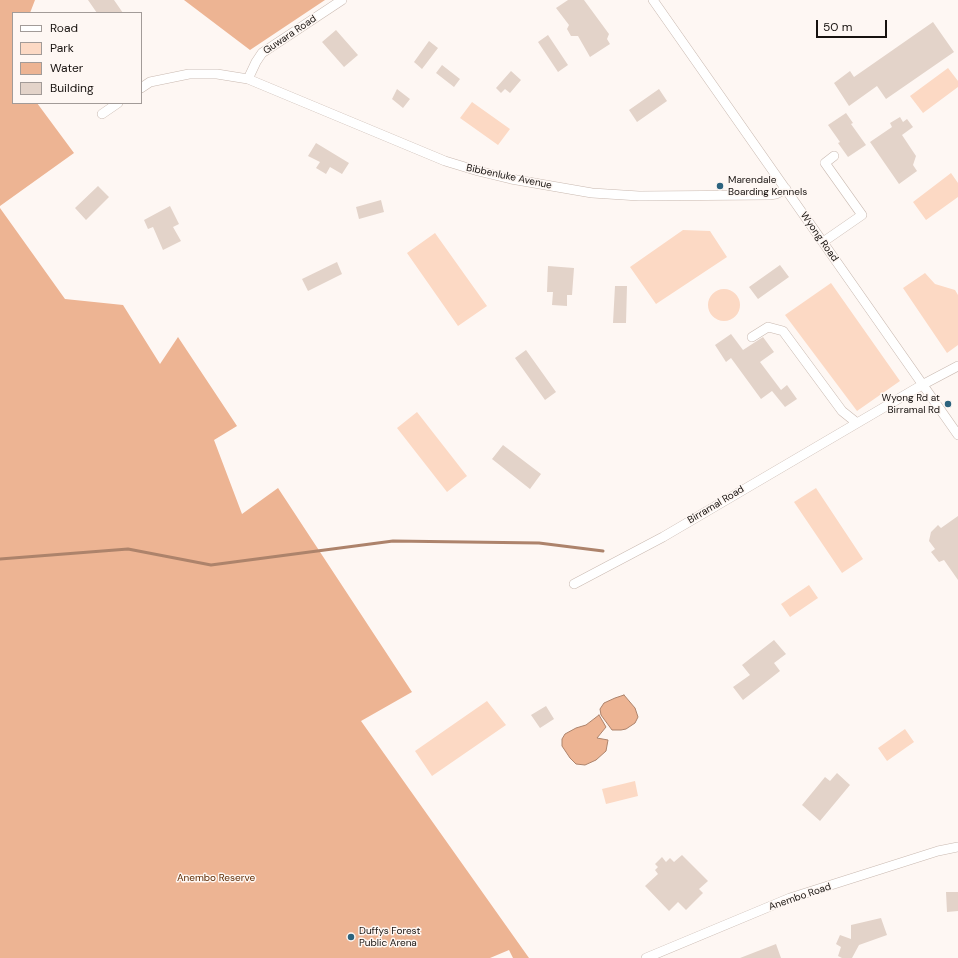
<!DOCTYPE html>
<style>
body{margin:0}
#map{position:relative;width:958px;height:958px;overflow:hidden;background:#fef7f3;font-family:"DM Sans",sans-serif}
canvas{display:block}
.legend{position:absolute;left:12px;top:12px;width:130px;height:92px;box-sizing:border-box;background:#fef7f3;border:1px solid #a29b98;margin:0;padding:5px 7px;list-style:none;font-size:12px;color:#17120f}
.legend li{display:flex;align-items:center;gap:8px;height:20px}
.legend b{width:20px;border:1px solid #a29b98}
.scale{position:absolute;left:816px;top:20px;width:71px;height:18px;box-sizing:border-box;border:2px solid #17120f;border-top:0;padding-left:5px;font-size:12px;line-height:14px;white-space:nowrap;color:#17120f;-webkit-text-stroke:3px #fef7f3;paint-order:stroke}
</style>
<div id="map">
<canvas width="958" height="958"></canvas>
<ul class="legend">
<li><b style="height:5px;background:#fff"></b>Road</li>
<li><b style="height:11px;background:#fcd9c4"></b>Park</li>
<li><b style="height:11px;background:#edb493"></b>Water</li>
<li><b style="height:11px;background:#e3d3c9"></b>Building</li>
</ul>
<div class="scale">50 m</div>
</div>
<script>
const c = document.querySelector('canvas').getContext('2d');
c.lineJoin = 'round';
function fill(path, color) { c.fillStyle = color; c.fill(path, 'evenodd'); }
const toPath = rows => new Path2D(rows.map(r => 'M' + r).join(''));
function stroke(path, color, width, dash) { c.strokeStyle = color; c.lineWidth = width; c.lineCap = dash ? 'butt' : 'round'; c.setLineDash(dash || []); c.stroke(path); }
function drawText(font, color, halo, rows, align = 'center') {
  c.font = font + ' "DM Sans",sans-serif'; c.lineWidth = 3; c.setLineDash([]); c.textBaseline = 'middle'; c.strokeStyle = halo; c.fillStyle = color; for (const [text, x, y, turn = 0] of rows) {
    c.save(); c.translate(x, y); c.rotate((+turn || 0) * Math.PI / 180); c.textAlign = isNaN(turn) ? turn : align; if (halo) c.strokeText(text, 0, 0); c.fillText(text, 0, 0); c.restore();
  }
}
const green = toPath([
 [948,68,958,81,958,87,923,113,910,96],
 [472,102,510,129,498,145,460,118],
 [951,173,958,183,958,197,926,220,913,202],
 [683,230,710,231,727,257,656,304,630,267],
 [435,233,487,306,458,326,407,253],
 [925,273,935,284,955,290,958,295,958,345,947,353,903,288],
 [831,283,900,381,857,411,785,315],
 '708 305a16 16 0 1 1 32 0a16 16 0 1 1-32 0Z',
 [417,412,467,476,447,492,397,428],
 [816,488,863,559,842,573,794,502],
 [809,585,818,598,790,617,781,604],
 [487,701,506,725,432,776,415,751],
 [905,729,914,742,887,761,878,748],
 [635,781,638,796,606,804,602,789]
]);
const forest = toPath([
 [0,0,35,0,30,13,13,13,13,103,37,103,74,153,0,206],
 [184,0,325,0,250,50],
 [0,208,65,299,123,305,160,364,178,337,237,426,214,440,242,514,278,488,412,692,361,721,529,958,513,958,509,950,490,958,0,958]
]);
const water = toPath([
 [624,695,635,708,638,717,635,723,626,729,621,730,612,730,601,715,600,709,604,703,615,698,624,695],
 [599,715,606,727,597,738,608,740,606,751,596,760,585,765,576,764,570,758,562,746,562,739,565,734,576,728,586,725,599,715]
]);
const stream = toPath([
 [0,559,128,549,211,565,393,541,539,543,603,551]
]);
const building = toPath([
 [88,0,114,0,123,13,97,13],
 [568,0,584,0,609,34,607,39,610,44,590,57,578,36,571,36,567,29,569,25,556,8],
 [933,22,954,52,886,99,877,86,849,106,834,83,850,71,854,77],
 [336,30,358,55,344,67,322,42],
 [548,35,568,65,558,72,538,42],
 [429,41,438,48,422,69,414,62],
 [442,65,460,79,454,87,436,73],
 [511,71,521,80,510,93,505,89,501,93,496,88],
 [397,89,410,99,403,108,392,99],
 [659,89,667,101,637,122,629,110],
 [846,113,853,123,851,124,866,145,848,157,838,143,840,142,828,125],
 [900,117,903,122,907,119,913,127,902,135,916,156,913,165,917,171,899,184,870,142,892,127,890,123],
 [316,143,349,163,342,174,330,167,326,174,316,168,320,162,308,156],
 [98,186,109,197,86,220,75,208],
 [381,200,384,212,359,219,356,207],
 [170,206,179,224,173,227,181,241,163,250,153,227,148,229,144,220],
 [337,262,342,274,308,291,302,279],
 [780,265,789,277,758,299,749,287],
 [548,266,574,268,572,295,567,295,567,306,552,305,553,292,547,292],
 [615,286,627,286,626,323,613,323],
 [731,334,743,350,763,337,774,352,760,362,781,390,787,385,797,399,785,407,772,391,761,399,731,358,726,362,715,345],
 [526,350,556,392,545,400,515,358],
 [503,445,541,474,530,489,492,459],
 [958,516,958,580,944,560,939,562,931,552,935,549,929,541,931,532,938,525,941,528],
 [774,640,786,654,774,663,780,671,743,700,733,687,750,675,742,665],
 [546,706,554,719,540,728,531,715],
 [837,773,850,785,820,821,802,805,825,777,830,781],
 [682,855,708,881,699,889,703,893,686,910,678,902,669,911,645,886,658,874,655,870,658,867,655,864,662,857,666,862,670,858,674,862],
 [946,892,958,892,958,911,947,912],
 [881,918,887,935,859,945,852,958,842,958,838,956,841,947,836,944,840,935,851,939,851,925],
 [776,944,781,958,740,958]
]);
const minor = toPath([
 [653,0,958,435],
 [248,79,256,62,262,53,342,0],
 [141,88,150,82,189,74,217,74,248,79,445,161,478,171,511,179,592,193,639,196,769,195,776,194,786,189],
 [102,114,118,103],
 [823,242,862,215,825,163,834,156],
 [752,337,768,327,783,331,842,411,857,423],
 [574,584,663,537,922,385,958,366],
 [646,958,790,898,938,851,958,847]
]);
const markers = [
 [720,186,4,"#2c637e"],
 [948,404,4,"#2c637e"],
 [351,937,4,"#2c637e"]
];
const streetNames = [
 ["Guwara Road",290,35,-34],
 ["Bibbenluke Avenue",509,177,12],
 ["Wyong Road",819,237,55],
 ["Birramal Road",716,505,-31],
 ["Anembo Road",800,897,-19]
];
const poiNames = [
 ["Marendale",728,180],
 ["Boarding Kennels",728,192],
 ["Wyong Rd at",940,398,"right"],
 ["Birramal Rd",940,410,"right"],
 ["Duffys Forest",359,931],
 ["Public Arena",359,943]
];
const parkNames = [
 ["Anembo Reserve",216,878]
];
fill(green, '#fcd9c4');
fill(forest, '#edb493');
fill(water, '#edb493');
stroke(water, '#ad836b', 1);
stroke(stream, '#ad836b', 3);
fill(building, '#e3d3c9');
stroke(minor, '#c9b9b0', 10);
stroke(minor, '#fff', 9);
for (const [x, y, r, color] of markers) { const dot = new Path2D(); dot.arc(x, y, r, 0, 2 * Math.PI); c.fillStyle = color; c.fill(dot); stroke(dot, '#fef7f3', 1.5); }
drawText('10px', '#17120f', '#fef7f3', streetNames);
drawText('10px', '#17120f', '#fef7f3', poiNames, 'left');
drawText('10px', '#5d2b02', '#fef7f3', parkNames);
</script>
